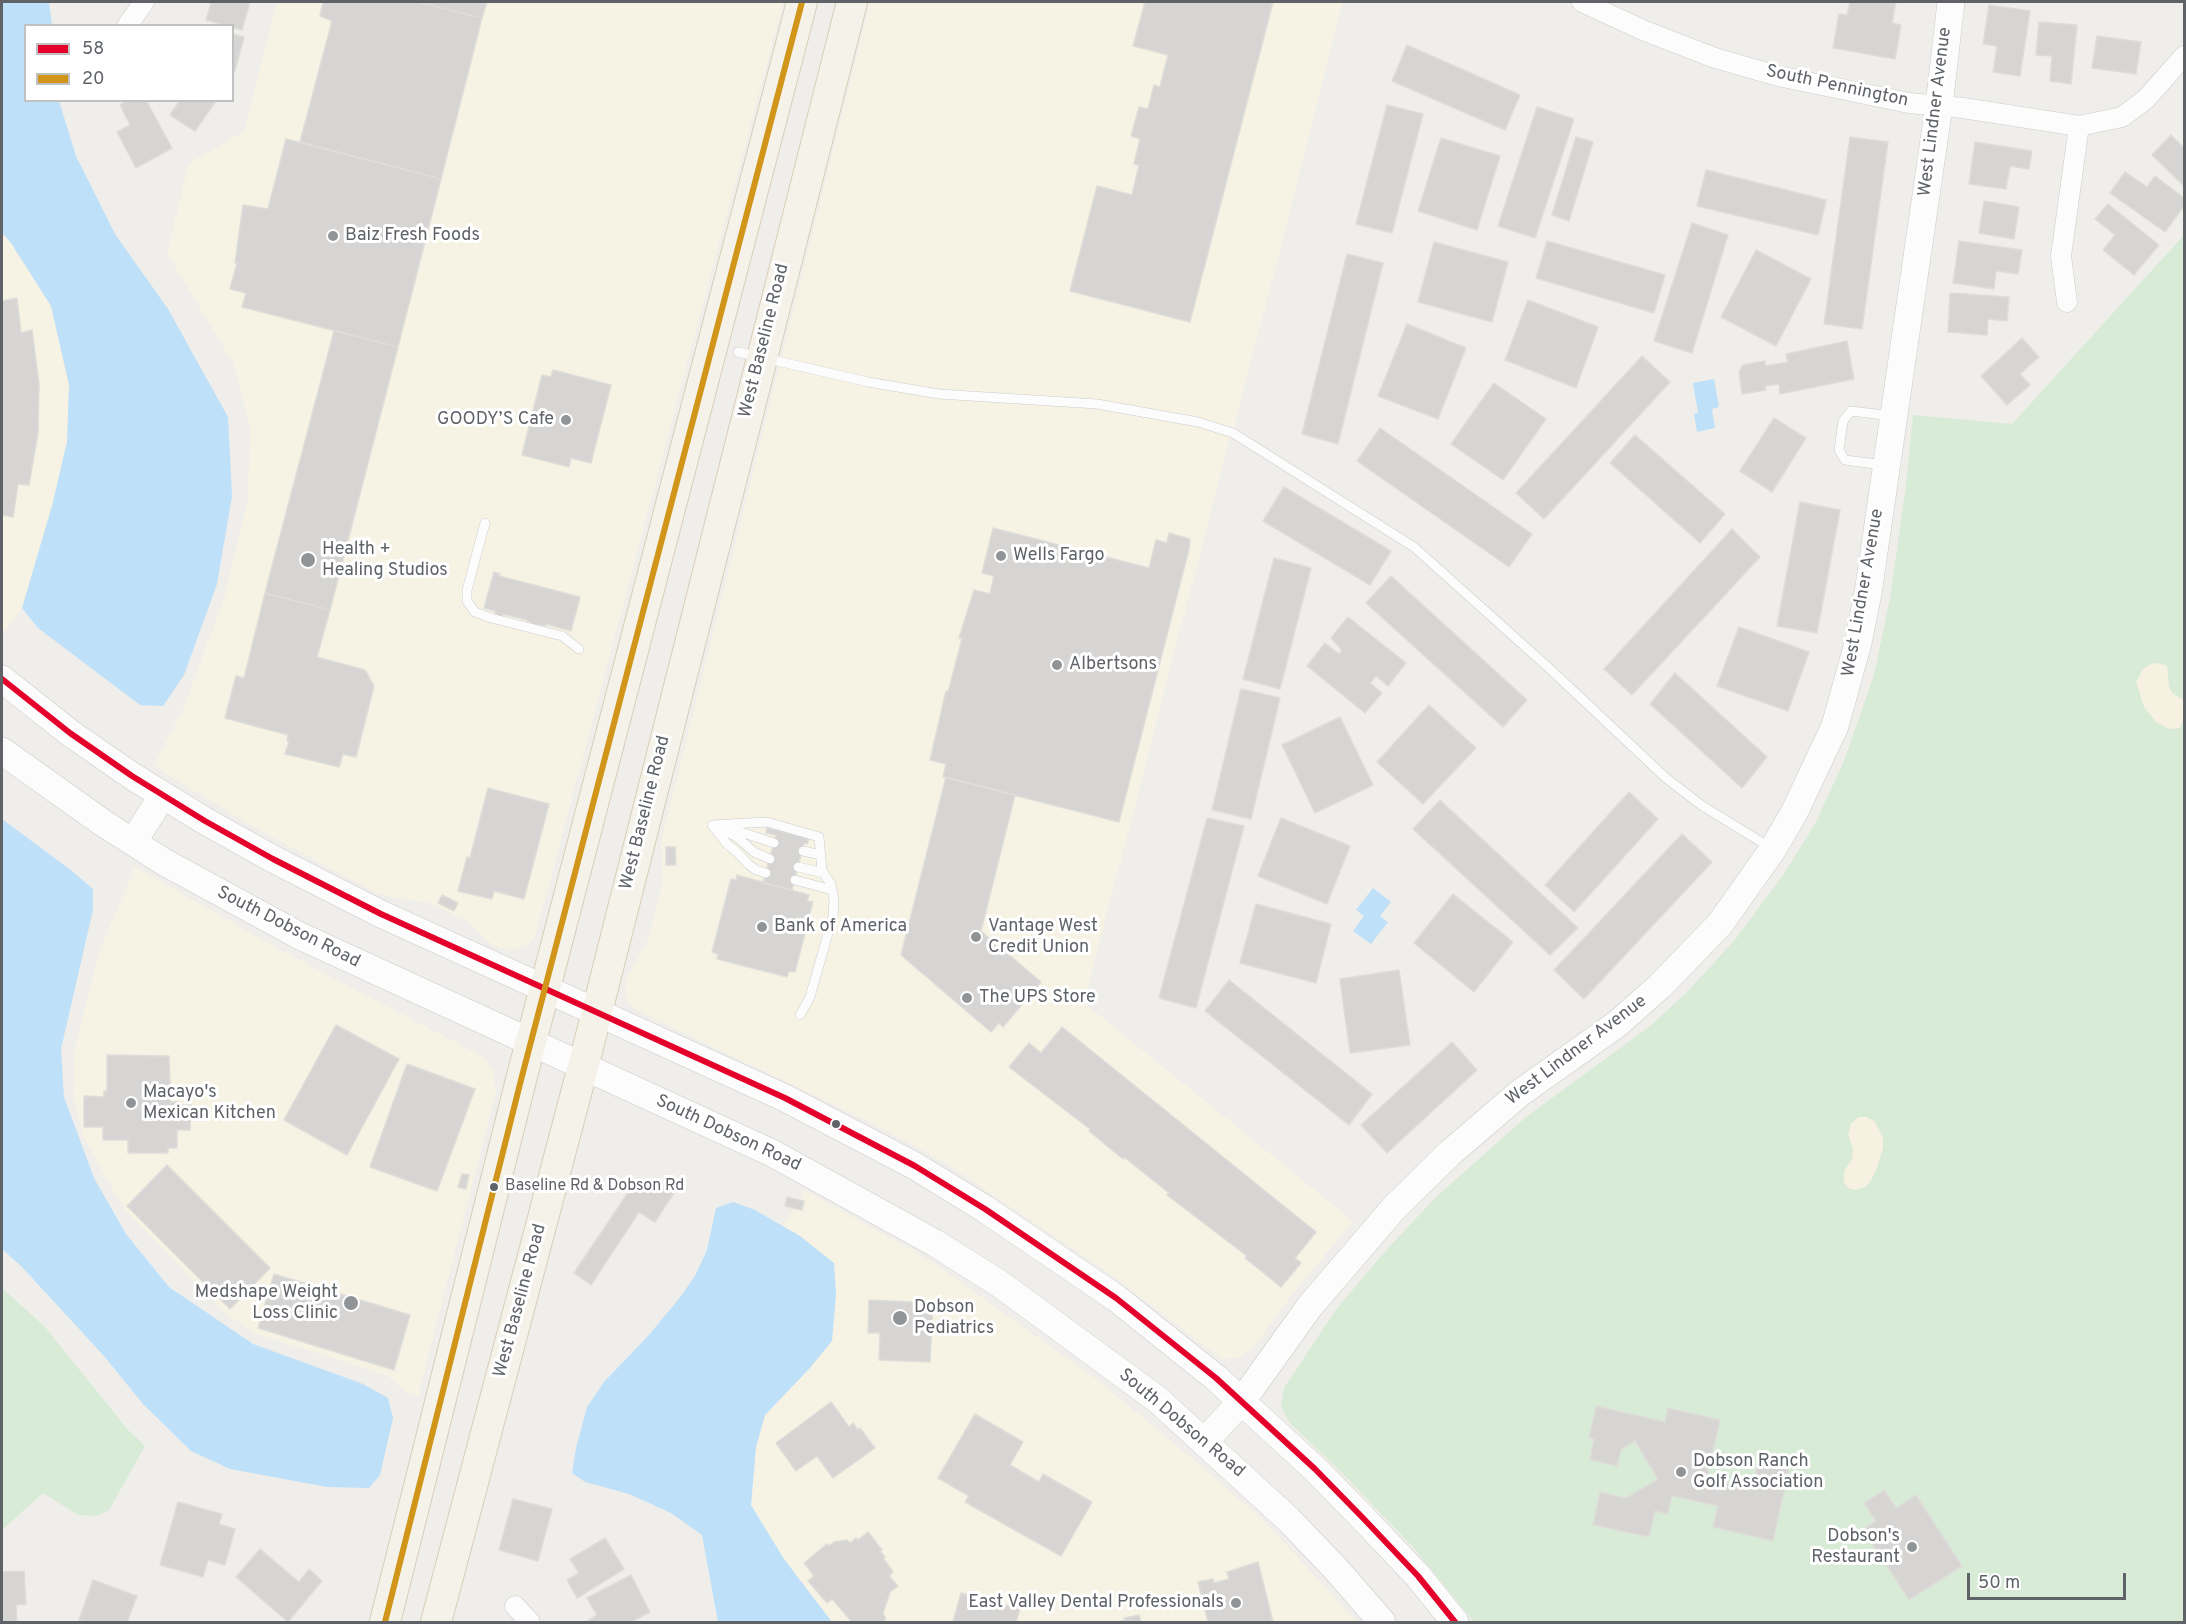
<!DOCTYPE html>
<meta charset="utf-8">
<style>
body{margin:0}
#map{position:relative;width:2186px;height:1624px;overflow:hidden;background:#efeeea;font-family:Overpass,sans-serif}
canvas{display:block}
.frame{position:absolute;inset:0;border:3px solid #5f6368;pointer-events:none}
.legend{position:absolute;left:24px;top:24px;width:210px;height:78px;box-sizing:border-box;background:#fff;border:2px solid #bfc1c3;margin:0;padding:8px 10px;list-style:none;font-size:18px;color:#5f6368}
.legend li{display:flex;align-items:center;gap:12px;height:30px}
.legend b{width:30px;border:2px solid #bfc1c3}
.scale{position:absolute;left:1967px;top:1573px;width:159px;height:27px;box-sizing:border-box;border:3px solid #5f6368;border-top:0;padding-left:8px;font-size:18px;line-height:21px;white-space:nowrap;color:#5f6368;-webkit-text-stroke:4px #fff;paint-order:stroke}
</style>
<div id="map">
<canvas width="2186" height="1624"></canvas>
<div class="frame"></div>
<ul class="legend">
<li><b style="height:8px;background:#e4002b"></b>58</li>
<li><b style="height:8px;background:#d1951a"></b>20</li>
</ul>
<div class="scale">50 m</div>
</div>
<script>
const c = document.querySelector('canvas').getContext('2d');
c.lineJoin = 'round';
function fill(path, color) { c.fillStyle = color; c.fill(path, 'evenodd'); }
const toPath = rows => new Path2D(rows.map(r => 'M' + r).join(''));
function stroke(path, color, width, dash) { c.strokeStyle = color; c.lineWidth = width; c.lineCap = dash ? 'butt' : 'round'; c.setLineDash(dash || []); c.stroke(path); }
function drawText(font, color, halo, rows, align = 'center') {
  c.font = font + ' Overpass,sans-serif'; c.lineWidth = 6; c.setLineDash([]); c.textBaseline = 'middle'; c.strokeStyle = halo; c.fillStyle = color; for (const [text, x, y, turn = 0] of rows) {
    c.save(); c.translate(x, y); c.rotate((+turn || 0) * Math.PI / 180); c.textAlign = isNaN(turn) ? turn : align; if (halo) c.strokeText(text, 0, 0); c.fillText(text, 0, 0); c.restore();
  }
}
const commercial = toPath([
 [277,2,783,2,537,930,533,939,528,945,518,949,505,949,494,946,467,921,430,903,380,895,252,826,154,766,183,709,225,596,248,499,250,428,233,363,167,253,189,163,244,132],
 [870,2,1343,2,1233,433,1231,433,1084,1003,1353,1221,1290,1297,1253,1348,1239,1358,1222,1359,1102,1268,944,1162,866,1120,649,1016,631,1006,625,994,625,980,646,945,663,881,661,843],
 [2,233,11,243,51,306,69,385,67,442,52,506,22,608,2,635],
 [135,867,282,951,485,1058,493,1071,496,1091,418,1397,405,1392,388,1376,255,1333,224,1312,124,1208,83,1137,73,1092,75,1047,100,949],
 [805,1190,934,1263,1097,1380,1190,1457,1262,1519,1357,1622,832,1622,784,1559,751,1506,756,1447,765,1415,809,1369,800,1236,783,1226]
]);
const green = toPath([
 [2184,235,2184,1622,1474,1622,1413,1547,1345,1476,1289,1422,1281,1407,1284,1388,1335,1311,1381,1256,1435,1198,1526,1117,1649,1027,1686,993,1734,941,1783,875,1815,824,1844,761,1874,675,1890,598,1906,485,1913,415,2012,424],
 [2,1288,45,1327,128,1430,145,1446,109,1510,96,1516,78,1515,43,1493,2,1530]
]);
const sand = toPath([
 [2160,663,2167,666,2169,687,2173,694,2184,700,2184,718,2180,728,2169,729,2156,722,2144,707,2136,682,2143,669,2151,664],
 [1859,1117,1867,1117,1875,1122,1883,1138,1883,1148,1877,1168,1870,1182,1865,1187,1856,1190,1848,1188,1844,1182,1844,1171,1852,1159,1853,1149,1848,1134,1851,1123]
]);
const water = toPath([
 [2,2,49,2,52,25,26,26,26,100,59,101,76,156,115,234,168,309,228,417,232,496,217,584,184,675,163,706,140,705,38,628,22,608,52,506,67,442,69,385,51,306,11,243,2,233],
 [1714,379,1719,407,1712,409,1715,428,1697,432,1694,414,1698,413,1693,383],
 [2,819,72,871,93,889,93,910,61,1049,64,1097,94,1178,126,1234,169,1287,253,1344,363,1384,388,1398,393,1418,380,1475,369,1488,327,1487,230,1469,191,1451,143,1404,104,1356,21,1266,2,1249],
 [1373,888,1391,902,1380,916,1388,922,1371,944,1353,931,1364,916,1356,910],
 [733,1202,755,1210,800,1236,834,1263,836,1295,832,1341,809,1369,765,1415,756,1447,751,1505,784,1559,832,1622,718,1622,702,1535,671,1513,629,1494,585,1482,572,1473,576,1448,587,1407,604,1382,648,1336,678,1300,695,1276,707,1250,716,1208]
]);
const building = toPath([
 [207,2,250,2,242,30,206,20,211,3,207,2],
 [323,2,417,2,482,18,441,179,300,142,332,21,320,16,323,2],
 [418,2,487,2,482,18,418,2],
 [1145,2,1273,2,1190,322,1070,291,1097,186,1132,195,1139,165,1134,164,1140,139,1131,136,1139,107,1148,109,1154,85,1160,87,1168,55,1133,46,1145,2],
 [1850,2,1896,2,1892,23,1901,25,1895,59,1833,48,1839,14,1847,15,1850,2],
 [1989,5,2030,11,2020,76,1993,72,1997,46,1983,44,1989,5],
 [2039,22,2077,25,2071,84,2050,81,2052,56,2036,55,2039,22],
 [232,34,244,37,235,71,232,70,232,34],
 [2097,36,2141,42,2136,74,2092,68,2097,36],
 [1407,45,1520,95,1505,130,1392,81,1407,45],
 [127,100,146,100,172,148,136,168,117,132,130,125,120,105,127,100],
 [180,100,214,100,216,101,195,131,170,115,180,100],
 [1387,105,1423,114,1392,233,1356,224,1387,105],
 [1537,107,1574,119,1535,238,1498,226,1537,107],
 [2171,135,2184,148,2184,186,2152,155,2171,135],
 [1576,137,1593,142,1569,221,1552,215,1576,137],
 [1850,137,1888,142,1862,329,1824,324,1850,137],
 [1441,138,1500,156,1477,230,1418,211,1441,138],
 [286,139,441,179,398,347,242,307,246,293,230,289,237,263,235,263,243,205,268,209,286,139],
 [1975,142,2032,151,2029,169,2010,166,2006,189,1969,184,1975,142],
 [1706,170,1826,200,1818,235,1697,206,1706,170],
 [2125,172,2147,187,2155,176,2184,198,2184,206,2165,232,2110,193,2125,172],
 [1984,201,2019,207,2014,239,1979,233,1984,201],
 [2108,204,2159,245,2134,275,2103,250,2115,235,2095,219,2108,204],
 [1692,223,1728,235,1692,353,1654,341,1692,223],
 [1547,241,1665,275,1654,313,1536,278,1547,241],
 [1959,241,2022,250,2018,274,1996,271,1994,289,1953,283,1959,241],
 [1434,242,1508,262,1492,322,1418,302,1434,242],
 [1756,250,1811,279,1776,346,1721,317,1756,250],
 [1347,254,1383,263,1338,444,1302,434,1347,254],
 [1950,293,2009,297,2007,321,1988,319,1987,335,1948,332,1950,293],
 [17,298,21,333,32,330,39,383,38,433,29,485,18,484,13,517,2,515,2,301,17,298],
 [1528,300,1598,327,1576,388,1505,360,1528,300],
 [1407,324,1466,348,1438,419,1378,396,1407,324],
 [334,331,398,347,330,610,265,593,334,331],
 [2022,338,2039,357,2020,374,2030,385,2007,405,1981,376,2022,338],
 [1847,341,1854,379,1780,394,1779,384,1765,386,1766,390,1742,394,1739,372,1743,365,1765,361,1765,366,1788,362,1786,354,1847,341],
 [1642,356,1670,382,1544,519,1516,493,1642,356],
 [553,370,611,385,591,463,571,458,569,467,522,455,542,375,551,377,553,370],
 [1494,383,1546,419,1503,480,1451,444,1494,383],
 [1774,418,1806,438,1772,492,1740,471,1774,418],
 [1380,428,1532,534,1509,567,1357,461,1380,428],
 [1635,435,1725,514,1700,543,1610,463,1635,435],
 [1284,487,1391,551,1370,585,1263,521,1284,487],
 [1800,502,1840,510,1817,633,1777,626,1800,502],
 [993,528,1149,568,1156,540,1167,543,1169,533,1190,539,1189,549,1119,822,943,777,946,764,930,760,946,691,948,692,962,639,959,638,974,590,990,594,994,576,982,573,993,528],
 [1732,529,1760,557,1632,695,1604,669,1732,529],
 [1274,558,1311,568,1280,689,1243,679,1274,558],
 [494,572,500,574,499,576,580,597,571,631,546,624,545,626,539,625,538,628,532,626,533,623,527,621,527,620,503,614,502,618,496,617,495,611,484,608,494,572],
 [1391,576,1527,700,1503,727,1366,603,1391,576],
 [265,593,330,610,317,657,365,670,374,686,356,757,343,754,339,767,285,754,289,742,287,741,288,735,225,718,236,676,244,678,265,593],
 [1348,617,1406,663,1388,686,1376,676,1370,683,1382,693,1365,713,1307,666,1325,643,1339,654,1342,650,1331,638,1348,617],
 [1739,627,1809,652,1788,711,1717,686,1739,627],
 [1675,673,1767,757,1742,788,1650,704,1675,673],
 [1241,689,1280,698,1251,819,1212,810,1241,689],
 [1429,705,1476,748,1423,804,1377,762,1429,705],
 [1340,717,1373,785,1315,813,1282,745,1340,717],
 [946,777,1015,795,981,931,1041,982,1003,1027,999,1023,991,1032,901,955,946,777],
 [488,788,549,804,524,899,494,891,492,899,458,891,467,857,470,858,488,788],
 [1629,792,1658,819,1574,912,1545,885,1629,792],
 [1440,800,1578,928,1550,955,1413,829,1440,800],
 [1207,818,1244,826,1196,1008,1159,998,1207,818],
 [1281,818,1350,846,1327,904,1258,876,1281,818],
 [767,828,809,838,807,844,804,843,792,890,763,883,776,835,766,833,767,828],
 [1682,834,1712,862,1584,999,1554,970,1682,834],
 [666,847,675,847,676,865,666,865,666,847],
 [737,875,809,895,807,901,813,902,795,972,789,971,787,977,717,959,718,954,712,952,731,879,736,880,737,875],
 [1453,894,1513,942,1474,992,1414,943,1453,894],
 [442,895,458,903,454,911,438,903,442,895],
 [1256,904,1331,924,1316,983,1240,963,1256,904],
 [1399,970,1410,1045,1350,1053,1340,979,1399,970],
 [1229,980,1372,1094,1349,1125,1205,1011,1229,980],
 [336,1025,399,1059,347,1155,284,1120,336,1025],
 [1062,1027,1316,1232,1295,1258,1301,1263,1281,1287,1245,1258,1247,1256,1167,1195,1169,1193,1124,1157,1123,1159,1089,1131,1090,1129,1009,1067,1029,1043,1041,1053,1062,1027],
 [1452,1042,1477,1070,1387,1153,1361,1125,1452,1042],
 [107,1055,169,1056,171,1102,178,1102,178,1105,191,1105,190,1130,177,1130,177,1148,168,1148,168,1153,128,1153,128,1140,103,1140,103,1127,84,1127,84,1096,104,1097,104,1091,107,1091,107,1055],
 [407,1064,475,1089,437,1191,370,1167,407,1064],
 [167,1165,270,1268,230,1309,127,1206,167,1165],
 [462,1174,469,1175,466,1189,458,1187,462,1174],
 [655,1180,674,1193,655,1222,639,1212,591,1285,574,1273,627,1194,655,1180],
 [787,1197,804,1201,802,1210,785,1206,787,1197],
 [274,1274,410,1315,394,1370,258,1328,274,1274],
 [869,1300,933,1303,930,1362,879,1360,880,1333,868,1333,869,1300],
 [831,1402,849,1427,853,1423,858,1430,860,1428,875,1448,833,1478,817,1456,796,1471,776,1443,831,1402],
 [1596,1406,1665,1422,1668,1408,1720,1420,1707,1478,1752,1489,1760,1453,1791,1460,1773,1541,1713,1527,1718,1506,1672,1496,1668,1514,1655,1511,1649,1537,1593,1525,1600,1492,1626,1498,1658,1479,1635,1441,1621,1450,1617,1466,1590,1460,1594,1439,1589,1438,1596,1406],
 [975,1414,1023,1442,1010,1465,1039,1482,1043,1474,1092,1502,1061,1556,965,1502,969,1496,938,1478,975,1414],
 [1884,1490,1896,1508,1916,1495,1962,1566,1909,1600,1863,1529,1876,1521,1864,1503,1884,1490],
 [513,1499,552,1509,538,1561,499,1550,513,1499],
 [178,1502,222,1514,219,1524,235,1529,225,1565,208,1560,203,1577,160,1565,178,1502],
 [868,1532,882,1550,880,1551,885,1557,883,1558,893,1572,889,1576,898,1586,890,1592,883,1613,886,1619,881,1622,852,1622,832,1599,827,1603,808,1581,814,1576,804,1563,827,1544,829,1546,834,1542,847,1540,850,1543,856,1538,858,1540,868,1532],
 [605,1538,624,1569,577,1598,567,1580,579,1573,570,1559,605,1538],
 [260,1549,299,1582,309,1569,322,1581,288,1622,236,1577,260,1549],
 [1258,1562,1273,1622,1208,1622,1198,1582,1213,1579,1214,1583,1229,1579,1227,1572,1258,1562],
 [24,1571,26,1604,16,1605,17,1622,2,1622,2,1572,24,1571],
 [631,1575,650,1612,631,1622,586,1622,597,1615,587,1598,631,1575],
 [93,1580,137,1596,127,1622,86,1622,79,1620,93,1580],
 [961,1593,1020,1609,1016,1622,953,1622,961,1593],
 [1139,1615,1141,1622,1117,1622,1125,1620,1124,1618,1139,1615]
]);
const lane = toPath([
 [738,352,868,382,939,394,1097,404,1198,422,1233,433,1414,547,1550,669,1666,778,1701,805,1771,848],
 [1883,465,1845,460,1839,450,1843,421,1851,411,1892,416],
 [485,523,467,590,467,601,475,612,491,618,562,636,579,649],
 [712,825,767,822,819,837,822,871,831,884,834,900,833,916,810,997,800,1015],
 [712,825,727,844,738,853,748,864,756,870,766,873],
 [715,826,737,837,754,852,770,859],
 [726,827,774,843],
 [803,851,821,855],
 [798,867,824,873],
 [795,880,832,890]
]);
const street = toPath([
 [1582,2,1645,31,1715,58,1778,76,1909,103,1963,108,2079,126,2122,117,2146,99,2184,56],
 [127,26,144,2],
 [2067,302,2061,256,2079,126],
 [515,1606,530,1622]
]);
const secondary = toPath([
 [2,679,70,733,132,776,205,821,273,859,381,914,785,1098,915,1166,985,1209,1116,1298,1216,1378,1315,1469,1362,1517,1418,1576,1455,1622],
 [2,751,103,823,164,862,300,936,772,1153,935,1243,1000,1284,1158,1400,1288,1519,1335,1568,1382,1622],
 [133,842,163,795],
 [1204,1442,1242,1401,1310,1306,1394,1208,1450,1153,1520,1093,1617,1024,1660,986,1720,924,1773,849,1794,813,1835,726,1858,643,1868,593,1939,106,1951,2]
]);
const primary = toPath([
 [385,1622,521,1080,802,2],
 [436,1622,583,1067,852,2]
]);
const bus1 = toPath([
 [2,679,70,733,132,776,205,821,273,859,381,914,785,1098,915,1166,985,1209,1116,1298,1216,1378,1315,1469,1362,1517,1418,1576,1455,1622]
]);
const bus2 = toPath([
 [385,1622,521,1080,802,2]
]);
const markers = [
 [333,236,6,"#919496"],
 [566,420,6,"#919496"],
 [1001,556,6,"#919496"],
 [308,560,8,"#919496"],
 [1057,665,6,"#919496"],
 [762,927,6,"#919496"],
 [976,937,6,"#919496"],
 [967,998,6,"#919496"],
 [131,1103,6,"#919496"],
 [836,1124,5,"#5f6368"],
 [494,1187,5,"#5f6368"],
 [351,1303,8,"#919496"],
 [900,1318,8,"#919496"],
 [1681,1472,6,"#919496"],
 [1912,1547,6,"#919496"],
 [1236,1603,6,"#919496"]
];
const busNames = [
 ["Baseline Rd & Dobson Rd",505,1187]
];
const streetNames = [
 ["South Pennington",1837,87,12],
 ["West Lindner Avenue",1936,112,-83],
 ["West Baseline Road",765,341,-76],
 ["West Lindner Avenue",1864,593,-80],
 ["West Baseline Road",646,813,-76],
 ["South Dobson Road",288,928,27],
 ["West Lindner Avenue",1577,1051,-37],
 ["South Dobson Road",728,1134,25],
 ["West Baseline Road",521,1301,-75],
 ["South Dobson Road",1181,1424,40]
];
const poiNames = [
 ["Baiz Fresh Foods",345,236],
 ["GOODY’S Cafe",554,420,"right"],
 ["Health +",322,550],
 ["Healing Studios",322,571],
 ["Wells Fargo",1013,556],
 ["Albertsons",1069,665],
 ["Bank of America",774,927],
 ["Vantage West",988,927],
 ["Credit Union",988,948],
 ["The UPS Store",979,998],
 ["Macayo's",143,1093],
 ["Mexican Kitchen",143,1114],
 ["Medshape Weight",338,1293,"right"],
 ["Loss Clinic",338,1314,"right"],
 ["Dobson",914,1308],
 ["Pediatrics",914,1329],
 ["Dobson Ranch",1693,1462],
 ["Golf Association",1693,1483],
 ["Dobson's",1900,1537,"right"],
 ["Restaurant",1900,1558,"right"],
 ["East Valley Dental Professionals",1224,1603,"right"]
];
fill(commercial, '#f7f3e4');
fill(green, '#d8ebd6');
fill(sand, '#f6f1e1');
fill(water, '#bfe0f9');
fill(building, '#d6d5d3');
stroke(building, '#deddd9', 1.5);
stroke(lane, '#cbcccc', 10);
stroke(street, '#cbcccc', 21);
stroke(secondary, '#cacacb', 28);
stroke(primary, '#d7ceb8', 32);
stroke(lane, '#fdfcfc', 9);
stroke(street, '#fdfcfc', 20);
stroke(secondary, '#fdfcfc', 27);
stroke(primary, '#f4f2e9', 30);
stroke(bus1, '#e4002b', 6);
stroke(bus2, '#d1951a', 6);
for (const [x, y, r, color] of markers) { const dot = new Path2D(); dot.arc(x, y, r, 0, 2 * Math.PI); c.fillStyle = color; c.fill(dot); stroke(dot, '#fff', 2); }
drawText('16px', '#5f6368', '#fff', busNames, 'left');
drawText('18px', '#5f6368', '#fff', streetNames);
drawText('18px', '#5f6368', '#fff', poiNames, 'left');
</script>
